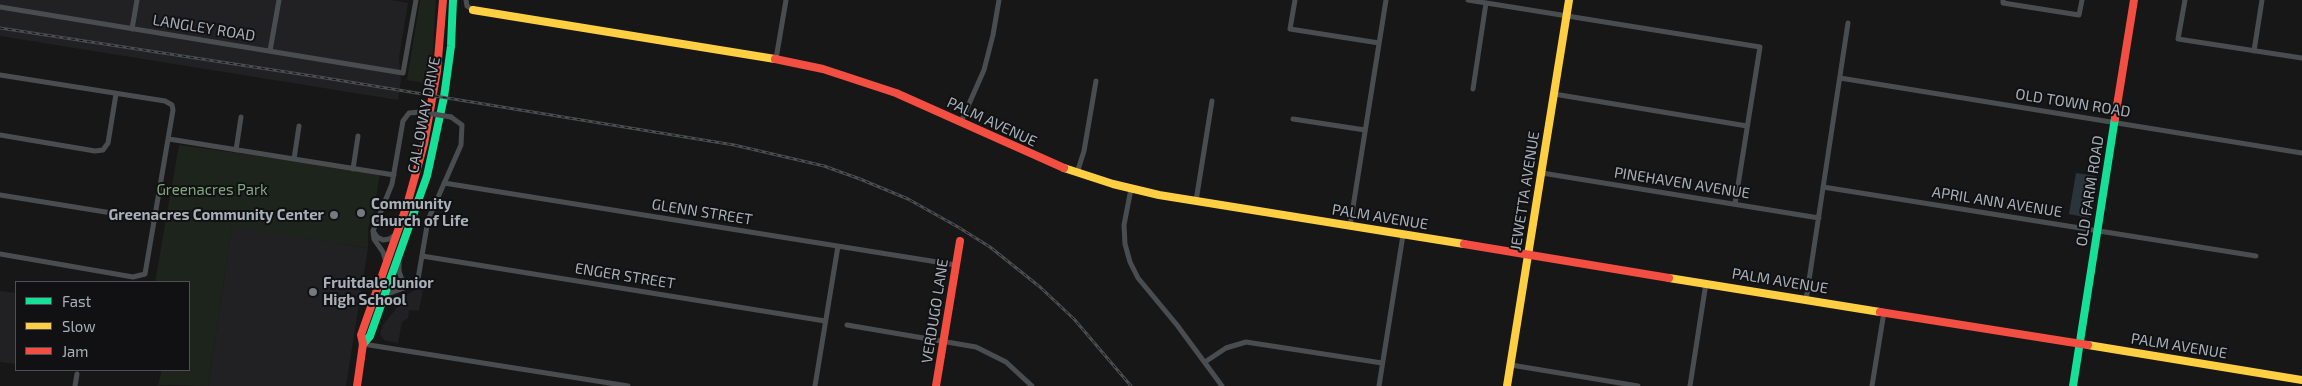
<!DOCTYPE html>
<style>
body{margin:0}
#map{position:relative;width:2302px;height:386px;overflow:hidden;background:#171717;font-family:"Exo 2",sans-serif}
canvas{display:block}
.legend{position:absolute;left:15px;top:281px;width:175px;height:90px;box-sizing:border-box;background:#111113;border:1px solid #4d5155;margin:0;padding:6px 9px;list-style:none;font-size:15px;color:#a7b0b9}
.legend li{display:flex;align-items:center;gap:10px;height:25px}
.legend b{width:25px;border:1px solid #4d5155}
</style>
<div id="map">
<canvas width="2302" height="386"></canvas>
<ul class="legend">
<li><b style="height:6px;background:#16e098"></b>Fast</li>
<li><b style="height:6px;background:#ffcf43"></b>Slow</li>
<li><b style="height:6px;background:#f24e42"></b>Jam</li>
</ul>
</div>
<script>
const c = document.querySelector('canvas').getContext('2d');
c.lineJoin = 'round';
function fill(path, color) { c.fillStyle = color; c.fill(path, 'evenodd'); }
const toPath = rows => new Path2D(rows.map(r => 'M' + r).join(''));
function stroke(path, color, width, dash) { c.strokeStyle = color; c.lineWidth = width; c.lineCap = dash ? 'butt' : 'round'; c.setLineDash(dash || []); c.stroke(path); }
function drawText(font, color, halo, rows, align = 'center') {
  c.font = font + ' "Exo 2",sans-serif'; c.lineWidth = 4; c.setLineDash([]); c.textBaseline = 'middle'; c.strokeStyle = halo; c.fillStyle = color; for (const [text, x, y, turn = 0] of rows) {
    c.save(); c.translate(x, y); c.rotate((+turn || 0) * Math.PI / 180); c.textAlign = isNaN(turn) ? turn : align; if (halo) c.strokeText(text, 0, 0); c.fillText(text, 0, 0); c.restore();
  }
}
const built = toPath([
 [0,0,392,0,408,3,399,58,401,80,398,100,0,36],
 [232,226,368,248,346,386,208,386],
 [425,279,419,311,409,310,408,318,402,322,398,343,384,340,380,334,382,326,409,293,421,287],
 [0,291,16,293,16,364,0,362]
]);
const green = toPath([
 [420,0,436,0,432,62,428,84,407,80],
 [179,145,380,173,373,216,368,228,368,248,232,227,208,386,158,385,162,370,189,370,189,282,155,282]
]);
const water = toPath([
 [2076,173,2096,176,2089,218,2069,214]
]);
const street = toPath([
 [466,0,467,6,473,10],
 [1295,0,1290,29,1379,43],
 [1468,0,1760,47,1735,204],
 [2003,0,2003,3,2079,15,2082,0],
 [2185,0,2178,39,2302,58],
 [0,7,403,73,416,0],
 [132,29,137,0],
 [270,51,279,0],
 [2254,51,2262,0],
 [776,59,786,0],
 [0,75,165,101,172,105,173,110,145,274,133,277,0,254],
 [1840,78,2302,153],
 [1473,89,1486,3],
 [1554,94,1747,126],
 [1293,119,1365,130],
 [961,122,984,70,993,35,999,0],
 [0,135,95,151,103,150,108,143,116,94],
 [169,139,394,175],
 [236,150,241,117],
 [294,159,299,126],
 [353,169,358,136],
 [1077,173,1084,151,1096,81],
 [1542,173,1819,218],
 [444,183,956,265],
 [1823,187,2256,256],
 [1131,189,1124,225,1125,244,1130,262,1138,278,1177,325,1222,386],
 [0,195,155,220],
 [1196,201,1212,101],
 [1350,226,1386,0],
 [373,231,392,184,403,121,409,113,421,112],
 [422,256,825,321],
 [386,262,383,252,374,239,373,231,377,237,383,240,389,239,395,235],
 [399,263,399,271,402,280,415,282],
 [385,295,412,285,418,279,428,220,461,145,462,125,451,117],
 [1806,300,1848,23],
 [847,325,976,347,1006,362,1032,386],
 [363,344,628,386],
 [1205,362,1226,348,1246,342,1382,363],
 [1511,365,1638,386],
 [75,386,77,374],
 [815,386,838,246],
 [1379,386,1403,235],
 [1690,386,1706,283],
 [1872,386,1884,312]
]);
const fast = toPath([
 [363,344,370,336,427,176,444,97,451,46,453,0],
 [2073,386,2115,118]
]);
const slow = toPath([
 [473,10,775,59],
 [1064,168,1113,184,1159,195,1464,244],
 [1669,278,1880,312],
 [2088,345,2302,380],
 [1507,386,1569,0]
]);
const jam = toPath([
 [775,59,823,69,896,93,1064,168],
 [2115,118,2134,0],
 [1464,244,1669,278],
 [1880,312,2088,345],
 [357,386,363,344,361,335,407,205,424,144,437,71,443,0],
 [936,386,960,241]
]);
const rail = toPath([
 [0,28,319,77,734,145,824,166,860,179,908,199,958,227,990,247,1040,287,1074,319,1131,386]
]);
const streetBridge = toPath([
 [421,112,451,117]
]);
const markers = [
 [361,213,5,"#757a80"],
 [334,215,5,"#757a80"],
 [313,292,5,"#757a80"]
];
const streetNames = [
 ["LANGLEY ROAD",204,28,9],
 ["OLD TOWN ROAD",2073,103,9],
 ["CALLOWAY DRIVE",424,115,-79],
 ["PALM AVENUE",992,122,25],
 ["PINEHAVEN AVENUE",1682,183,9],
 ["JEWETTA AVENUE",1525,191,-81],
 ["OLD FARM ROAD",2090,191,-81],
 ["APRIL ANN AVENUE",1997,202,9],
 ["GLENN STREET",702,212,9],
 ["PALM AVENUE",1380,217,9],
 ["ENGER STREET",625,276,9],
 ["PALM AVENUE",1780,281,9],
 ["VERDUGO LANE",935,311,-81],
 ["PALM AVENUE",2179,346,9]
];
const parkNames = [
 ["Greenacres Park",212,190]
];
const poiNames = [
 ["Community",371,204],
 ["Church of Life",371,221],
 ["Greenacres Community Center",324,215,"right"],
 ["Fruitdale Junior",323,283],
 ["High School",323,300]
];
fill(built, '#212123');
fill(green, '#1d241c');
fill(water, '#29353a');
stroke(street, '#4a4d50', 5);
stroke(fast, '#16e098', 8);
stroke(slow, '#ffcf43', 8);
stroke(jam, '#f24e42', 8);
stroke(rail, '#4a4d4f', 3);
stroke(rail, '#111113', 1, [4]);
stroke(streetBridge, '#4a4d50', 5);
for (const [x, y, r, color] of markers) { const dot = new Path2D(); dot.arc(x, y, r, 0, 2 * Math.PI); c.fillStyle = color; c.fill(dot); stroke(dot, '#111113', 2); }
drawText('15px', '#a7b0b9', '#111113', streetNames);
drawText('15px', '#81a57c', '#111113', parkNames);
drawText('bold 15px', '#a7b0b9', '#111113', poiNames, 'left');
</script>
